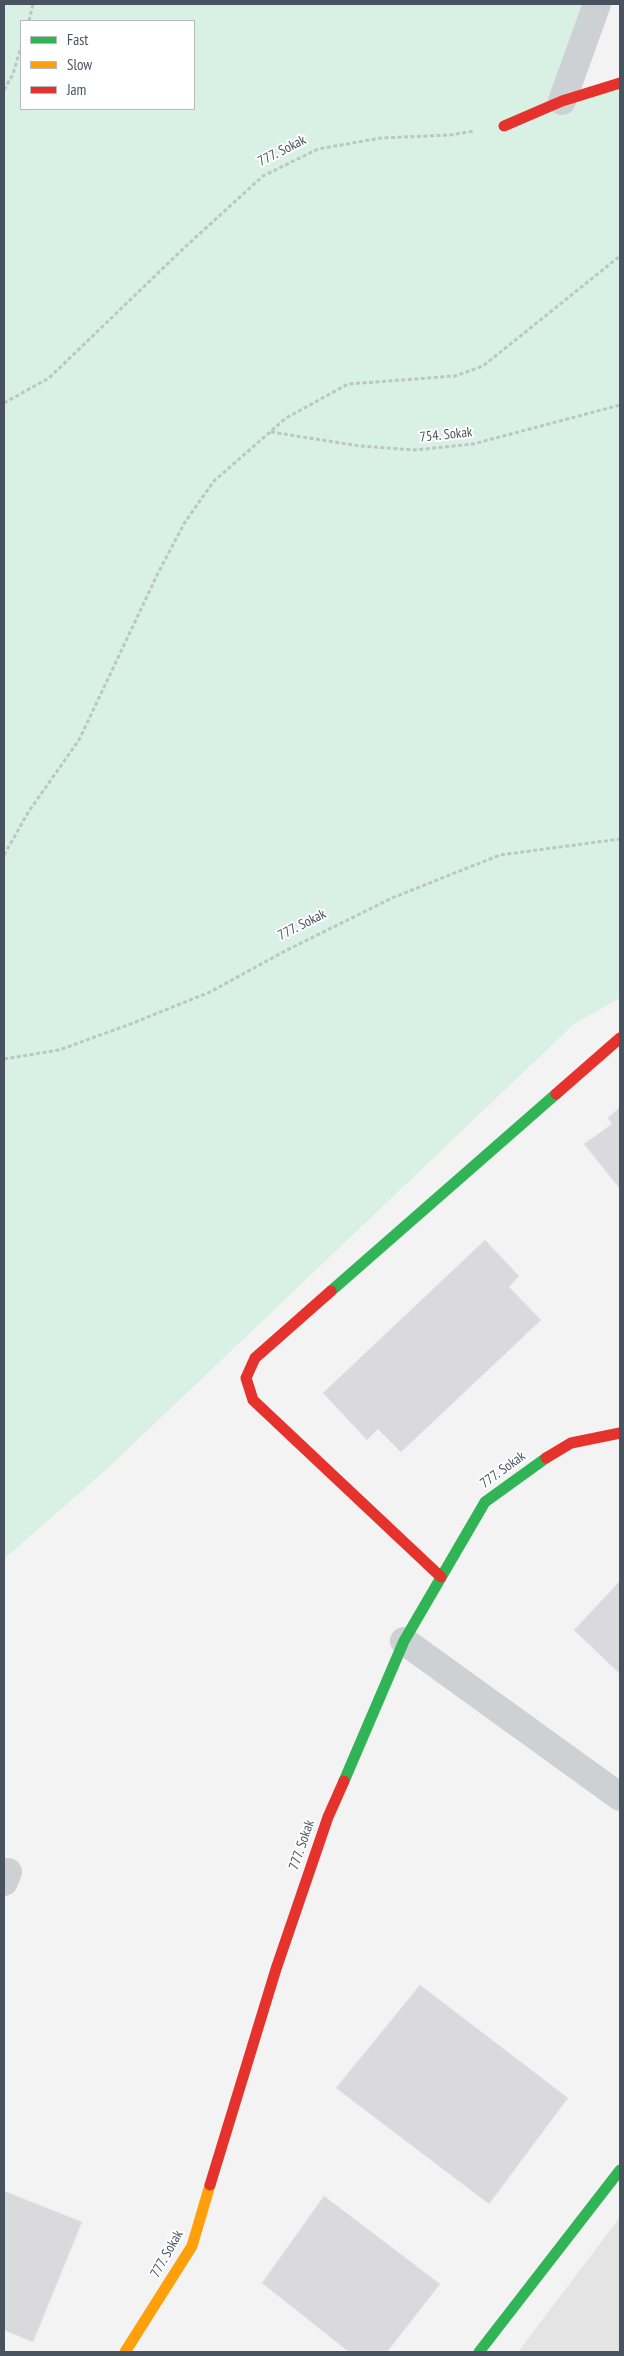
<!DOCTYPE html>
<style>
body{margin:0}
#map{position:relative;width:624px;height:2356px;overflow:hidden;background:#f3f3f3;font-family:"PT Sans Narrow",sans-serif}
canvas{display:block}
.frame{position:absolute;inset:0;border:5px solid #49535f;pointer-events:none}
.legend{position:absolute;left:20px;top:20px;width:175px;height:90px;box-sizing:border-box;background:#fff;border:1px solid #b6babf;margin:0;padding:6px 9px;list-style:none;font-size:15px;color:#49535f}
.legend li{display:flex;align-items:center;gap:10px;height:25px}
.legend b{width:25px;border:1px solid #b6babf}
</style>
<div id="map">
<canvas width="624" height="2356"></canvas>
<div class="frame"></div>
<ul class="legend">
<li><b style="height:6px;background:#30b455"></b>Fast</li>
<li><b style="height:6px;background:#ff9f0a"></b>Slow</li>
<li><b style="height:6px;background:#e5322d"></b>Jam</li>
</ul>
</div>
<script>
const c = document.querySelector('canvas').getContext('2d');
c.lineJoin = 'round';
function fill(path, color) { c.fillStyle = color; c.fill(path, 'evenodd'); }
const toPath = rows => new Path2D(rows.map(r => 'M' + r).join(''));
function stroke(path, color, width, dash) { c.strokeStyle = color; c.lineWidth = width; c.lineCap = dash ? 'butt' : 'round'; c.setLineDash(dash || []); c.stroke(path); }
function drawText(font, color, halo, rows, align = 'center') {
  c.font = font + ' "PT Sans Narrow",sans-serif'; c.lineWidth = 4; c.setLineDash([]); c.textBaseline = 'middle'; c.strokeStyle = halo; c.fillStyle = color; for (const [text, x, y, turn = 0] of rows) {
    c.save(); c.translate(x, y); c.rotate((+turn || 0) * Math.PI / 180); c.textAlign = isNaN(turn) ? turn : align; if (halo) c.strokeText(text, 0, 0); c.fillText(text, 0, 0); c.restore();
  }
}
const education = toPath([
 [620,2217,620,2352,518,2352]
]);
const green = toPath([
 [4,4,597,4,563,100,620,83,620,998,574,1024,108,1468,4,1559],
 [21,21,194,21,194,109,21,109]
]);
const building = toPath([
 [620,1107,620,1189,584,1144,612,1124,608,1118,620,1107],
 [485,1240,519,1276,509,1287,541,1320,401,1452,378,1429,367,1440,323,1393,485,1240],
 [620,1581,620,1674,574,1630,620,1581],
 [420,1985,568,2098,489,2204,336,2088,420,1985],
 [4,2191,82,2222,33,2342,4,2330,4,2191],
 [324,2196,440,2284,387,2352,349,2352,262,2283,324,2196]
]);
const path = toPath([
 [29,21,33,4],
 [4,90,13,74,21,47],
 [4,403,49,378,184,248,263,176,318,149,381,138,450,135,474,131],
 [271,432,360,446,415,450,473,444,620,405],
 [4,855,29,811,79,740,159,571,185,522,214,481,286,418,348,384,455,376,483,366,620,256],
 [4,1059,59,1050,128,1025,210,992,285,951,392,898,500,855,620,839]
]);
const street = toPath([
 [562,101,597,4],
 [404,1641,620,1797],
 [4,1882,8,1872]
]);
const fast = toPath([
 [331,1291,556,1094],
 [344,1781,404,1641,485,1502,546,1458],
 [479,2352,620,2170]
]);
const slow = toPath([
 [125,2352,192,2246,210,2185]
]);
const jam = toPath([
 [504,126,562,101,620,83],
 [556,1094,620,1038],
 [331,1291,255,1358,246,1378,253,1400,441,1577],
 [546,1458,571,1443,620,1433],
 [210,2185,276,1969,328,1817,344,1781]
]);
const streetNames = [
 ["777. Sokak",282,151,-27],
 ["754. Sokak",446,435,-6],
 ["777. Sokak",302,925,-27],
 ["777. Sokak",503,1470,-36],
 ["777. Sokak",302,1845,-71],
 ["777. Sokak",167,2254,-61]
];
fill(education, '#e5e4e5');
fill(green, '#d8f1e4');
fill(building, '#dadadc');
stroke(building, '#e4e5e6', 1);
stroke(path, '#bcc7c4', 3, [4, 2.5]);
stroke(street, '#ced1d4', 28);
stroke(fast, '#30b455', 11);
stroke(slow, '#ff9f0a', 11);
stroke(jam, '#e5322d', 11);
drawText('14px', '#49535f', '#fff', streetNames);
</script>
